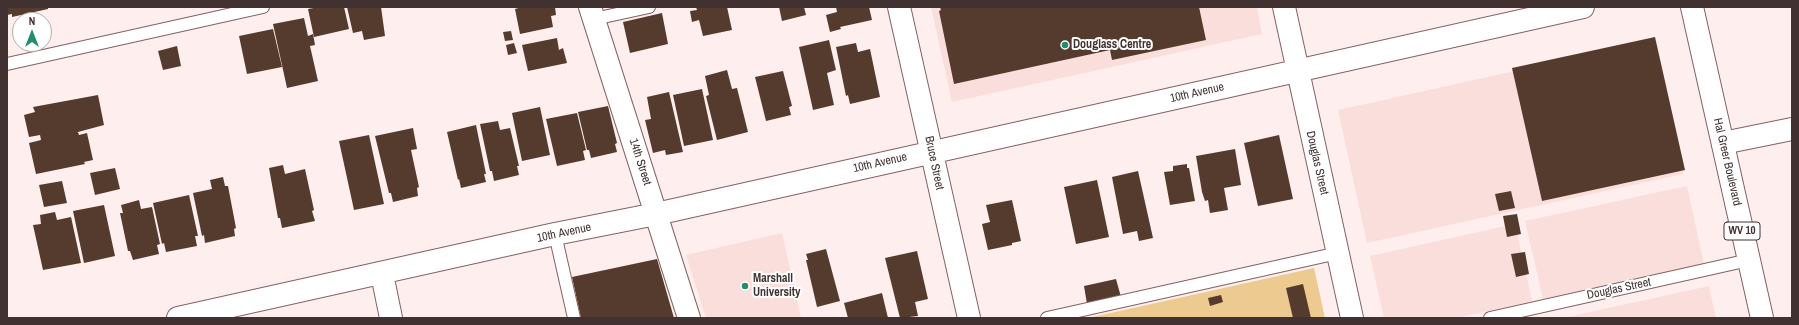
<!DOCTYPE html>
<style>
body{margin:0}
#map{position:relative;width:1799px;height:325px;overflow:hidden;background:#feeeed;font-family:"Archivo Narrow",sans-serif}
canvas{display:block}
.frame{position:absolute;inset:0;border:8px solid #413231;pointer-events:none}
.north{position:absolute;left:12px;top:12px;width:40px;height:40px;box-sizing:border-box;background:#fff;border:1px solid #b3adad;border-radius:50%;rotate:0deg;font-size:11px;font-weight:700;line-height:16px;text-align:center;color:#413231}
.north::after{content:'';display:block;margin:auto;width:14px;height:18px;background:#218d6c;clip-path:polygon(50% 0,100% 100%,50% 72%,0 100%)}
</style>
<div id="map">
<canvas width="1799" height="325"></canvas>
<div class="frame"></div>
<div class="north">N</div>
</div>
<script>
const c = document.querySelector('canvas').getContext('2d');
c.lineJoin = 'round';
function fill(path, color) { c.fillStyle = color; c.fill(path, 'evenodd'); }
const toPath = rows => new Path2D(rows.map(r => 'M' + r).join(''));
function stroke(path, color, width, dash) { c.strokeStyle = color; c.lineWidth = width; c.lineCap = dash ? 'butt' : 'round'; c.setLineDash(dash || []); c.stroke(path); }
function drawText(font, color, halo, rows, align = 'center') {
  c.font = font + ' "Archivo Narrow",sans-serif'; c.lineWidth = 4; c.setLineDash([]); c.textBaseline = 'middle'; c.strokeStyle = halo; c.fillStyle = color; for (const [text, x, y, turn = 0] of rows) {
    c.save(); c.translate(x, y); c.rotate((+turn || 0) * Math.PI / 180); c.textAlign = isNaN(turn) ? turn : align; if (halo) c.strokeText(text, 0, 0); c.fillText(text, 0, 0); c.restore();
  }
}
const built = toPath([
 [931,7,1257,7,1262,34,952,102],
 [1654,40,1683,174,1367,243,1338,110],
 [1687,186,1704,264,1543,299,1525,221],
 [1515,224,1532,301,1457,318,1384,318,1370,256],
 [782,233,801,318,706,318,686,255],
 [1709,286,1716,318,1563,318]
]);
const green = toPath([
 [1314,268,1325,318,1088,318]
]);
const building = toPath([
 [7,7,48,7,48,9,12,17,12,14,7,15],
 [319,7,344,7,349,29,314,37,308,9],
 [347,7,381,7,385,36,364,40,362,31,353,33],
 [522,7,555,7,556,15,551,16,553,27,520,34,515,9],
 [696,7,727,7,732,30,703,36,699,20,692,22,690,11,697,10],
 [779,7,804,7,806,15,782,21],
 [836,7,869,7,872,20,840,27,841,29,830,32,826,15,837,12],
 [940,7,1199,7,1206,40,1112,60,1110,50,954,84,939,11,941,10],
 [662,13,668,44,630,53,623,22],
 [304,18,308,36,313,34,315,45,310,46,318,81,287,88,273,24],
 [273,29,282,67,247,74,239,36],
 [511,31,513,40,505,41,503,32],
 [1655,37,1685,170,1542,201,1512,68],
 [557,38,559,50,563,48,567,63,528,71,522,45],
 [829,40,836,70,827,73,834,105,813,110,799,47],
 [514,43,517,53,508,55,506,45],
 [856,43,858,52,870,49,880,97,850,104,848,95,846,96,836,47],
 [177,46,181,66,163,70,158,51],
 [727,70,732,89,737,88,748,132,717,140,706,96,709,95,705,76],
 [783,71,792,106,789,107,791,115,766,121,755,77],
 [702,89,713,140,684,146,673,95],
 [669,92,683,152,666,155,665,150,653,153,645,120,651,119,647,97],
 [98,95,104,125,78,132,79,135,87,133,93,160,84,162,85,164,36,174,29,143,41,140,40,135,29,137,24,115,35,112,33,107],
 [608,106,617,143,615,144,617,152,591,158,589,150,587,150,578,112],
 [540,107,550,155,522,161,512,113],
 [577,113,586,150,583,151,585,160,557,166,546,119],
 [498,121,500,130,510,128,519,166,517,166,519,175,494,181,492,171,490,171,480,124],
 [476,125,486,174,484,174,486,182,461,188,459,179,458,180,447,132],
 [413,128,417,149,411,150,419,187,417,188,418,196,393,202,391,193,389,193,375,136],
 [369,135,384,204,354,210,339,141],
 [1279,135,1293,199,1258,206,1244,143],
 [1235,149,1241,185,1224,188,1228,210,1210,213,1208,200,1205,201,1202,192,1196,156],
 [1187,164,1187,168,1189,168,1195,201,1170,205,1164,172,1173,171,1173,166],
 [283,165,285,174,305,169,314,210,312,211,315,221,282,228,280,218,278,218,269,168],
 [115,168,120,189,95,195,90,173],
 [1138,171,1153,238,1139,241,1137,231,1123,234,1112,177],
 [223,177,225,186,228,186,236,228,234,229,235,236,205,243,204,235,202,236,193,193,212,189,210,180],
 [1097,180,1109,237,1076,244,1064,187],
 [62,181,67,203,44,207,39,185],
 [1511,191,1515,208,1499,211,1495,194],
 [189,195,198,236,195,236,197,246,166,252,164,243,162,244,153,203],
 [139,200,141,209,152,207,160,244,157,245,159,254,133,260,130,251,128,251,120,213,123,213,121,205],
 [1012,200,1021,241,1012,243,1012,245,988,250,982,224,990,222,986,205],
 [104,205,115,256,84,263,73,211],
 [55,212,57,220,71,217,81,263,43,270,33,225,41,224,40,215],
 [1517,214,1521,234,1507,237,1503,216],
 [826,249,840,301,817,307,806,260,808,260,806,254],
 [917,251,928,299,915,302,918,316,900,318,885,258],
 [1525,252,1529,274,1516,277,1511,254],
 [657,259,674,318,581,318,572,277],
 [1116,279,1121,297,1087,304,1084,286],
 [1303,284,1311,318,1293,318,1286,288],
 [882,293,888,318,848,318,844,303],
 [1221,295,1223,302,1210,306,1208,298]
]);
const lane = toPath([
 [594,19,649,7],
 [7,64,263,7],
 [555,234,574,318],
 [1047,318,1338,253],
 [1490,318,1749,260]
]);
const street = toPath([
 [590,7,689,318],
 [899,7,969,318],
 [1284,7,1352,318],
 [1723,143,1792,129],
 [382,274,391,318],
 [178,318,555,234,656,214,1583,7]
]);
const primary = toPath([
 [1692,7,1762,318]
]);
const markers = [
 [1065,45,4,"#218d6c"],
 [745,286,4,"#218d6c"]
];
const shields = [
 [1742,231,36]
];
const shieldNames = [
 ["WV 10",1742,231]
];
const poiNames = [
 ["Douglass Centre",1073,45],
 ["Marshall",753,279],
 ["University",753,293]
];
const streetNames = [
 ["10th Avenue",1197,93,-13],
 ["14th Street",640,162,72],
 ["Hal Greer Boulevard",1727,162,77],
 ["10th Avenue",880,163,-13],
 ["Bruce Street",934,163,78],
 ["Douglas Street",1317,163,77],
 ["10th Avenue",564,233,-12],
 ["Douglas Street",1619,289,-12]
];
fill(built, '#fadedc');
fill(green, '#edca8f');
fill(building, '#543b2d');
stroke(lane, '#836362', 14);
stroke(street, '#836362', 24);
stroke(primary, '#836362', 24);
stroke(lane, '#fff', 12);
stroke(street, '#fff', 22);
stroke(primary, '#fff', 22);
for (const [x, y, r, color] of markers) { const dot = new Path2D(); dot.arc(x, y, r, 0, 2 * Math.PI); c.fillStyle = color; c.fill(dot); stroke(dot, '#fff', 1.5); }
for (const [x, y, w] of shields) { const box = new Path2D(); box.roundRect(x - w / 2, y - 9, w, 18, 3); c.fillStyle = '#fff'; c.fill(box); stroke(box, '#413231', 1); }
drawText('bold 11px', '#413231', null, shieldNames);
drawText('bold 12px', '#413231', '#fff', poiNames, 'left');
drawText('12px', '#413231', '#fff', streetNames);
</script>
